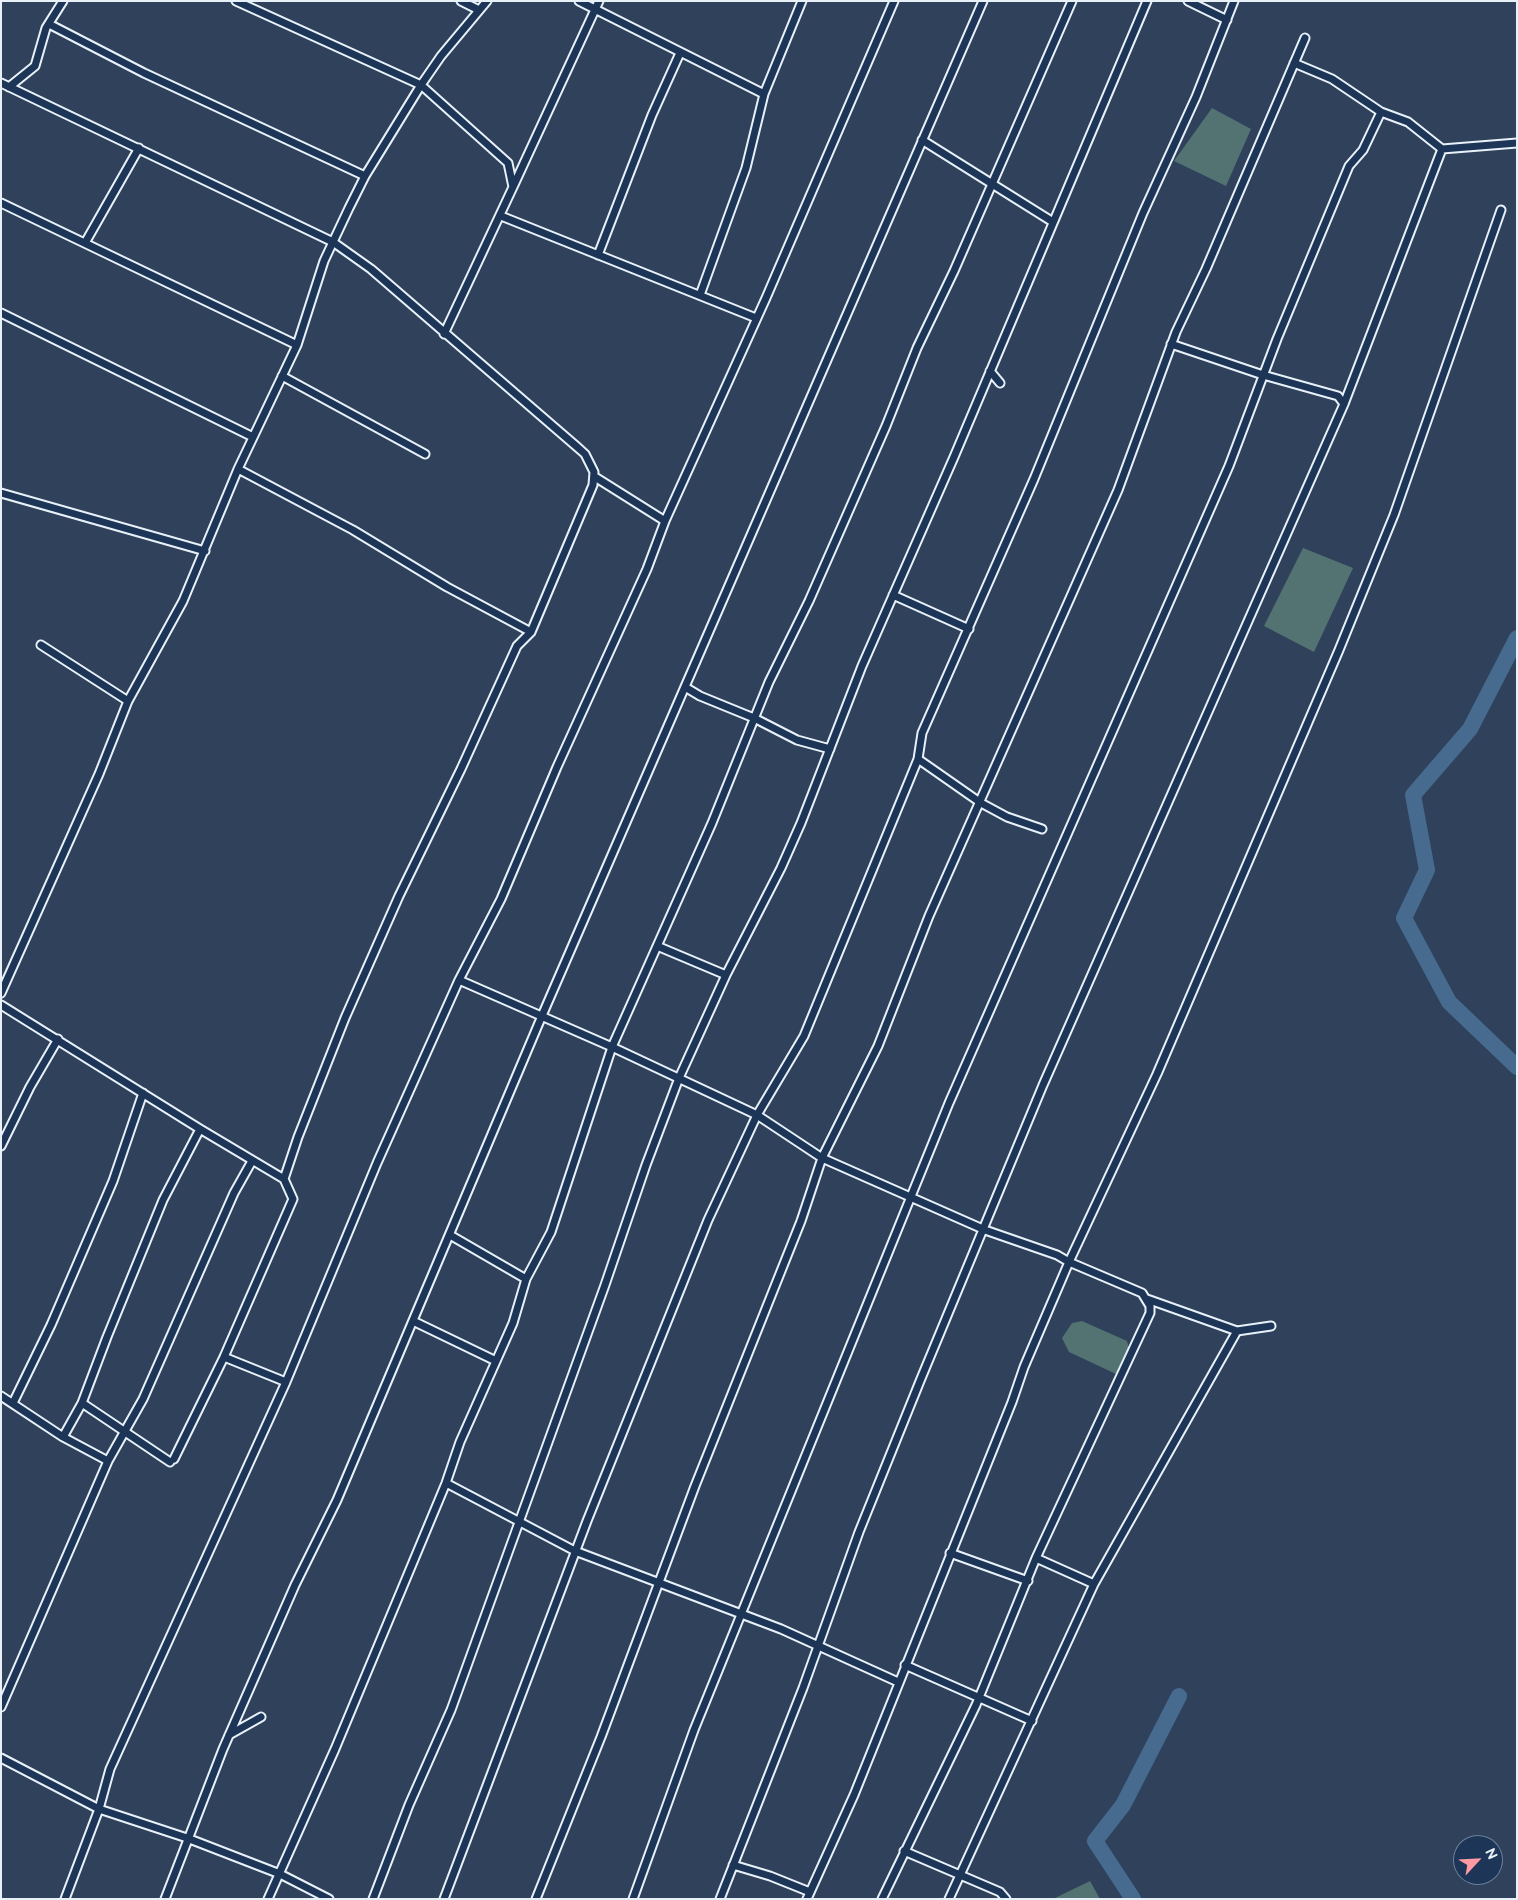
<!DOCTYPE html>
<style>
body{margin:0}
#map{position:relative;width:1518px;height:1900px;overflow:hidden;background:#30415c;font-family:"Balsamiq Sans",sans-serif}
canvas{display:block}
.frame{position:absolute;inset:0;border:2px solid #e8f1f8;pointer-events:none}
.north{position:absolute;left:1453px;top:1835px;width:50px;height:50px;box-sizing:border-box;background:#1d3557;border:1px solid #6e8097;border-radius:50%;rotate:65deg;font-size:14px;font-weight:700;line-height:20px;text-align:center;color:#e8f1f8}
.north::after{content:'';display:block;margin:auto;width:18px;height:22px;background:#ff9aa2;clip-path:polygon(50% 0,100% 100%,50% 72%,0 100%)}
</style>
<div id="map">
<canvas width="1518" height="1900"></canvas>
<div class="frame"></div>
<div class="north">N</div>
</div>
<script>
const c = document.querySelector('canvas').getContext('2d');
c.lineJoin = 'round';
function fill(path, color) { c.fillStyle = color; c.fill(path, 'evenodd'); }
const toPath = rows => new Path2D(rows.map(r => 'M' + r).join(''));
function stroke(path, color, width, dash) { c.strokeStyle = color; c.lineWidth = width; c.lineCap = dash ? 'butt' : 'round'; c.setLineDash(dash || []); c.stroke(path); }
const green = toPath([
 [1212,108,1251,129,1226,186,1174,161],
 [1303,548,1353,568,1314,652,1264,626],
 [1082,1321,1127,1341,1129,1349,1125,1361,1116,1374,1069,1352,1062,1338,1072,1323],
 [1090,1881,1100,1899,1053,1899]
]);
const river = toPath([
 [1517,638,1470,729,1413,795,1427,870,1404,918,1449,1002,1517,1067],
 [1133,1899,1095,1841,1123,1805,1179,1696]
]);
const minor = toPath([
 [236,1,421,85,508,163,513,187,444,334],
 [461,1,479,10],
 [579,1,764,94,746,168,700,295],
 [1188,1,1227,20],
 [49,24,144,73,365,176],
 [1294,63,1332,79,1381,112,1408,122,1442,149],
 [1,83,333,242,371,269,576,446,585,454,594,472,593,485,531,632,517,646,461,769,399,896,345,1018,298,1137,284,1179,293,1199,224,1357,174,1459],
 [9,87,35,66,46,28,63,1],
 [764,94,802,1],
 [922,140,1053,222],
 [513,187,599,1],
 [1,203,297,345],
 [501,216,756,318],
 [85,243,139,148],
 [598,255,652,115,680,53],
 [1,313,253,437],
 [1171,344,1263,375,1338,396,1344,404],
 [990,371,1000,383],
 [282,376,425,454],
 [238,469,353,530,447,587,531,632],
 [595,477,665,521],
 [1,493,205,551],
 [893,595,969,629],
 [41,645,128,701],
 [685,687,700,696,754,718,797,740,830,749],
 [918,759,981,803,1007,817,1042,829],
 [657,946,726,975],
 [459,980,612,1047,757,1115,822,1158,985,1230,1057,1255,1069,1262,1024,1367,1012,1402,854,1795,807,1899],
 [1,993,99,774,128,701,183,601,238,469,297,345,324,261,349,208,365,176,421,85,441,56,487,1],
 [1,1005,200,1129,284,1179],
 [1,1146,30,1087,58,1039],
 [450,1235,526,1279],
 [1147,1299,1237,1331,1271,1326],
 [413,1321,496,1361],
 [224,1357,286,1382],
 [1,1396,63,1437,108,1461],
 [13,1403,51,1325,113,1181,143,1093],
 [82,1403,170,1462],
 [63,1437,82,1403,107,1337,163,1200,200,1129],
 [446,1483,575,1551,781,1629,898,1682],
 [950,1553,1028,1581],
 [1094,1584,1237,1331],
 [905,1665,1032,1721],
 [1,1707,108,1461,143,1399,234,1193,252,1161],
 [229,1735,261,1717],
 [1,1758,99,1809,187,1838,280,1874,329,1899],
 [904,1851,1000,1892,1006,1899],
 [733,1865,770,1876,810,1892],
 [65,1899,99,1809,110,1769,286,1382,377,1163,459,980,501,899,557,767,647,569,665,521,766,298,894,1],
 [165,1899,223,1749,295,1585,337,1500,541,1018,983,1],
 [268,1899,335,1749,446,1483,460,1442,513,1323,526,1279,551,1232,612,1047,712,823,769,682,809,601,886,426,917,348,954,271,1072,1],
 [373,1899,409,1805,451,1710,605,1285,646,1165,679,1078,726,975,781,868,801,823,862,666,954,457,1147,1],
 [444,1899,587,1521,708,1220,757,1115,804,1036,918,759,922,733,1034,479,1143,213,1196,97,1234,1],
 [536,1899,601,1737,695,1486,801,1221,822,1158,878,1046,929,916,1118,490,1176,332,1206,269,1305,38],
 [633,1899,694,1730,949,1103,1229,466,1277,339,1349,166,1363,150,1381,112],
 [720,1899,803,1688,859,1532,920,1381,1043,1085,1344,404,1442,149,1517,143],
 [882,1899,976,1705,1036,1558,1150,1313,1150,1306,1142,1293,1069,1262,1157,1074,1339,650,1394,515,1501,210],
 [949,1899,1094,1584,1036,1558]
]);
fill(green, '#537372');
stroke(river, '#466b8e', 16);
stroke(minor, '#e8f1f8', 11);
stroke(minor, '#1d3557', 7);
</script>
